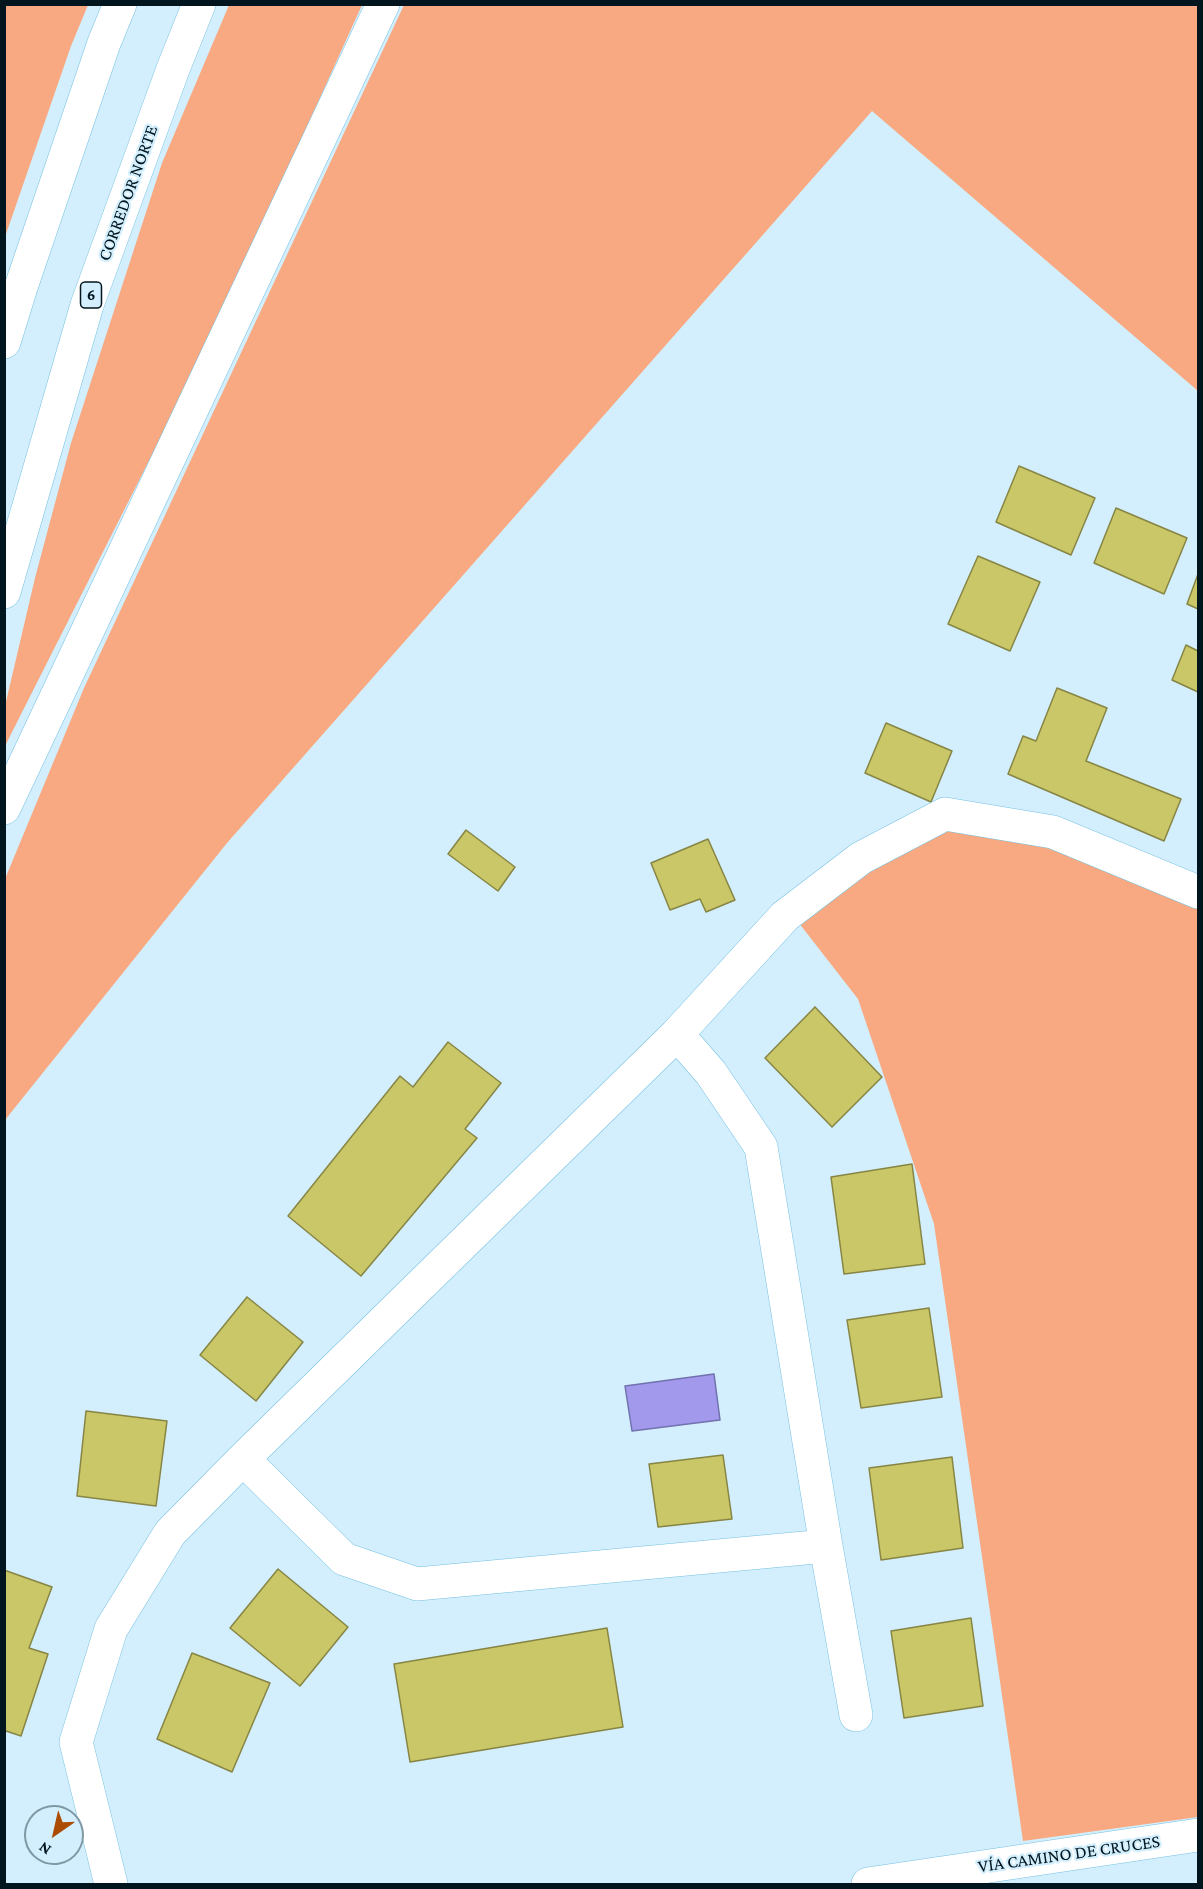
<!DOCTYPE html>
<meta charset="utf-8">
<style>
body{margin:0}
#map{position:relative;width:1203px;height:1889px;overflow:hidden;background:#d3effd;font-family:"Crimson Pro",serif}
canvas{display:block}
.frame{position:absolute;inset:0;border:6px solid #00151e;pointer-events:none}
.north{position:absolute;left:24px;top:1805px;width:60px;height:60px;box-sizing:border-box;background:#d3effd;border:2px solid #7f98a4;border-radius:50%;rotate:214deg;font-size:16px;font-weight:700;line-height:24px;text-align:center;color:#00151e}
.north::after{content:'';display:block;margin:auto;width:21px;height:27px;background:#ac4c03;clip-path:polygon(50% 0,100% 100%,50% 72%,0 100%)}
</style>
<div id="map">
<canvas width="1203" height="1889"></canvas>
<div class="frame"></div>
<div class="north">N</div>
</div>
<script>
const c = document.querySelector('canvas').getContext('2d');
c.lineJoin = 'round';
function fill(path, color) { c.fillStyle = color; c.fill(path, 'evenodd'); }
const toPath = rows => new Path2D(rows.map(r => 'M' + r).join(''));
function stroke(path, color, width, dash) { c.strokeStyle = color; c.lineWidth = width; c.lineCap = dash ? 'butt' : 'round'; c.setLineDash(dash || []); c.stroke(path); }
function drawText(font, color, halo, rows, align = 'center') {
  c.font = font + ' "Crimson Pro",serif'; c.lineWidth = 4.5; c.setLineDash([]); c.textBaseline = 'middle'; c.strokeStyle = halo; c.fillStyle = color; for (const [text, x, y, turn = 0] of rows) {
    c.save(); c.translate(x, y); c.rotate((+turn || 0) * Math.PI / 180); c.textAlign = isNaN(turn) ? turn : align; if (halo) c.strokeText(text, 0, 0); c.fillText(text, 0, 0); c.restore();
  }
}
const green = toPath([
 [5,4,88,5,71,46,5,237],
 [229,5,362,5,214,332,5,746,5,706,35,578,71,443,162,163],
 [404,5,1198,5,1198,391,872,111,227,843,5,1120,5,879,84,688],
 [947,824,1049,840,1198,902,1198,1817,1023,1841,934,1224,858,999,795,918]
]);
const water = toPath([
 [714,1374,720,1420,632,1431,625,1386,714,1374]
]);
const building = toPath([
 [1019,466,1095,498,1071,555,996,522,1019,466],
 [1116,508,1187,538,1164,594,1094,563,1116,508],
 [978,556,1040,582,1010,651,948,624,978,556],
 [1198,574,1198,609,1187,604,1198,574],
 [1186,645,1198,651,1198,692,1172,680,1186,645],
 [1057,688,1107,708,1086,761,1181,799,1164,841,1008,774,1023,736,1036,741,1057,688],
 [886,723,952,751,931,802,865,773,886,723],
 [466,830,515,867,498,891,448,854,466,830],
 [708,839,735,900,706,912,700,899,670,910,651,863,708,839],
 [815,1007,882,1077,832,1127,765,1058,815,1007],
 [448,1042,501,1083,465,1129,477,1138,361,1276,288,1216,400,1076,413,1087,448,1042],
 [912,1164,925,1264,844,1274,831,1177,912,1164],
 [247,1297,303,1342,256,1401,200,1355,247,1297],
 [929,1308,942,1397,861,1408,847,1320,929,1308],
 [86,1411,167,1421,156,1506,77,1496,86,1411],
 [723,1455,732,1519,658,1527,649,1464,723,1455],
 [952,1457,963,1548,881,1560,869,1468,952,1457],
 [278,1569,348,1627,300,1686,230,1628,278,1569],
 [4,1570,52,1587,29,1648,48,1654,21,1736,6,1731,4,1735,4,1570],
 [971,1618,983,1706,904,1718,891,1631,971,1618],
 [607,1628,623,1727,410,1762,394,1664,607,1628],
 [192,1653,270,1683,232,1772,157,1739,192,1653]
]);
const minor = toPath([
 [677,1034,785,916,861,858,945,814,1053,832,1198,892],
 [243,1459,344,1559,417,1584,826,1546],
 [111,1884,76,1742,111,1629,170,1533,243,1459,677,1034,711,1073,761,1147,826,1546,856,1715]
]);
const tertiary = toPath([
 [868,1884,1198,1835]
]);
const motorway = toPath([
 [4,342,21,287,104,43,120,4],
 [4,592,87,305,173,69,199,4],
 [4,808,383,4]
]);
const shields = [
 [91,295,21]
];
const shieldNames = [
 ["6",91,295]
];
const streetNames = [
 ["CORREDOR NORTE",128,193,-70],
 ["VÍA CAMINO DE CRUCES",1069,1854,-8]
];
fill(green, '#f8a981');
fill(water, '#a299ec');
stroke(water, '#7171ae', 1.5);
fill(building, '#c9c767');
stroke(building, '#878544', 1.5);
stroke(minor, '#76c0e1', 34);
stroke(tertiary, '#76c0e1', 34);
stroke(motorway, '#76c0e1', 34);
stroke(minor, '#fff', 33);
stroke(tertiary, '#fff', 33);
stroke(motorway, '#fff', 33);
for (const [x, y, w] of shields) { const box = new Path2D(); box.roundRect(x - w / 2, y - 13, w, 26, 4.5); c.fillStyle = '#d3effd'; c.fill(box); stroke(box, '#00151e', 1.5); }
drawText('bold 16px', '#00151e', null, shieldNames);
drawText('18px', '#00151e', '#d3effd', streetNames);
</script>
